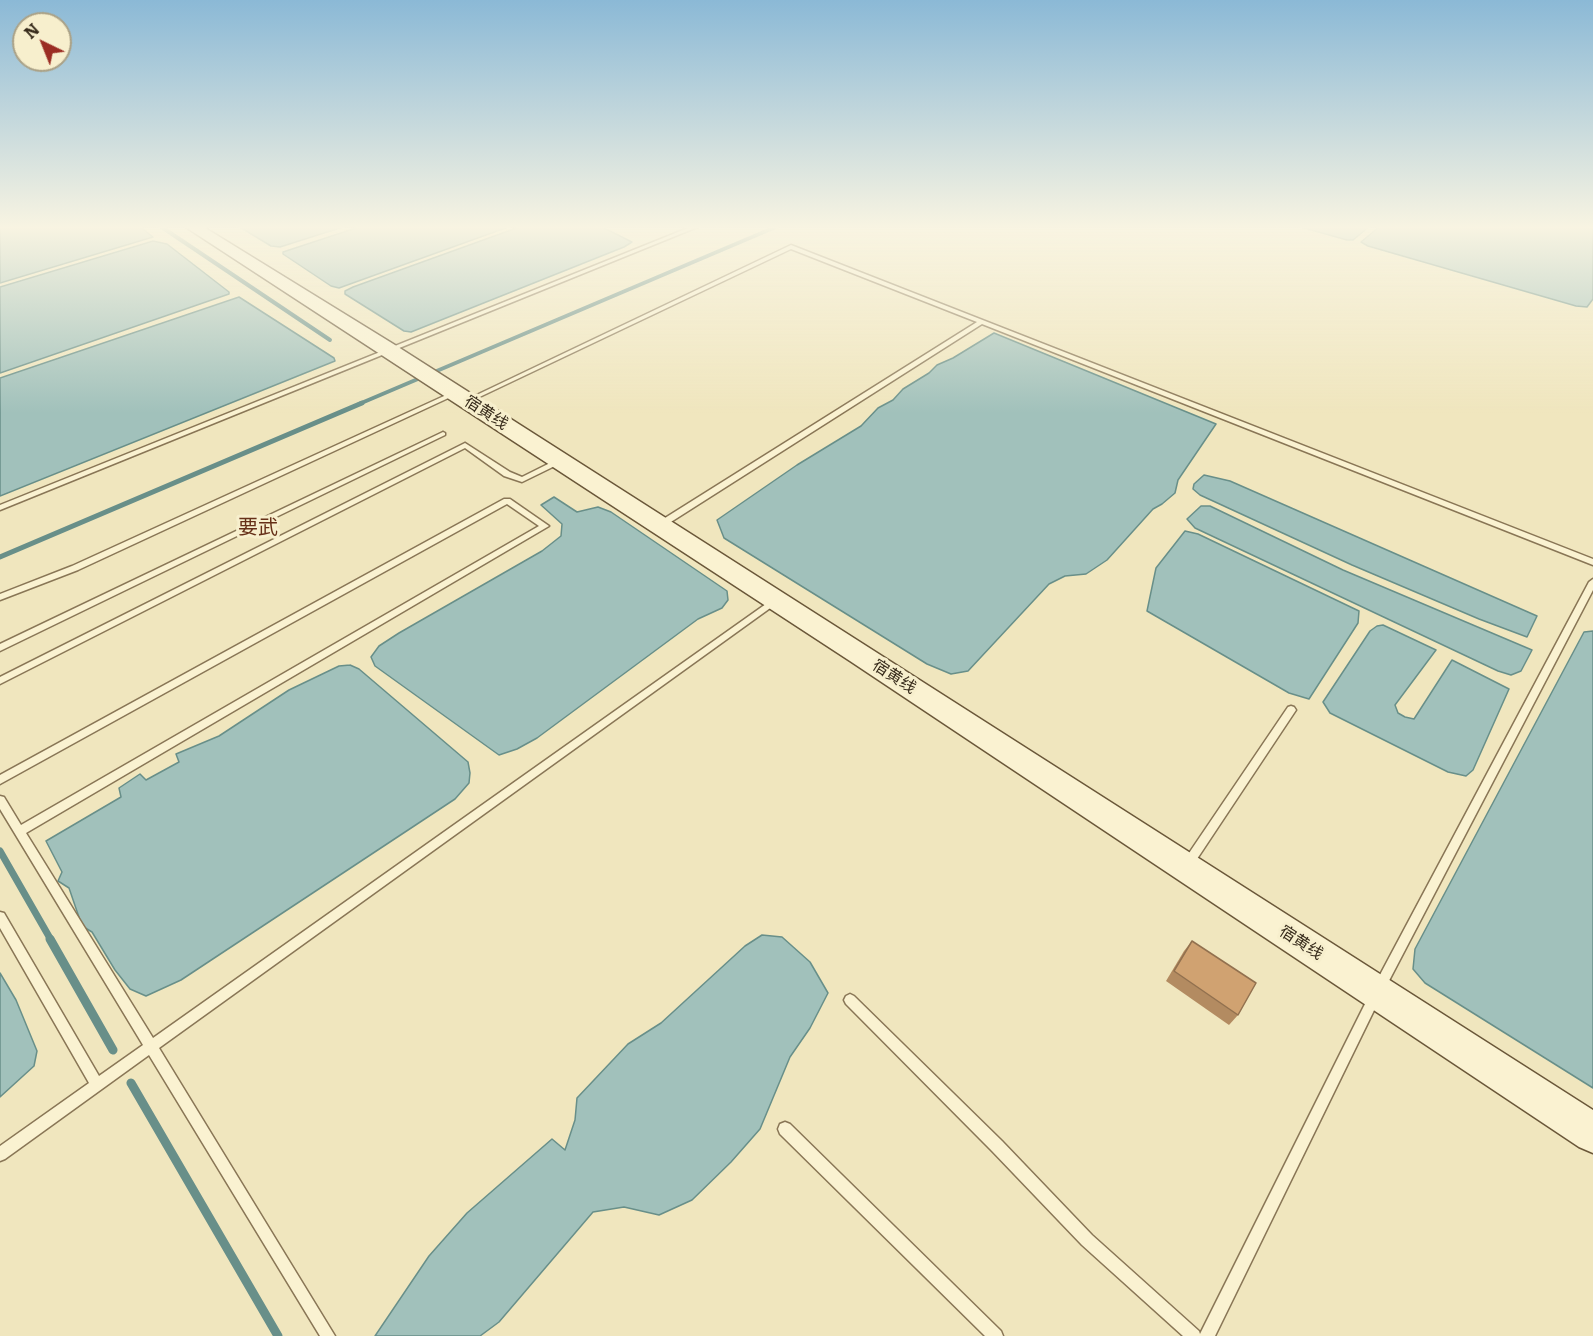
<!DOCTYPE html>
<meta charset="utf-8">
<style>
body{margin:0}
#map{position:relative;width:1593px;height:1336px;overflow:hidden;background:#f0e6be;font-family:Literata,serif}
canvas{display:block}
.north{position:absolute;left:12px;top:12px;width:60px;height:60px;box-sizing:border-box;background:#f7efcd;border:2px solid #aaa186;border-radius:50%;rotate:317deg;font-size:16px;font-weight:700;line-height:24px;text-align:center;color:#372b1b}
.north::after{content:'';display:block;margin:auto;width:21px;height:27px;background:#9b2d23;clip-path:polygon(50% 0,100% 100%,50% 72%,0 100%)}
</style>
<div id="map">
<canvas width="1593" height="1336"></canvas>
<div class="north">N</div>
</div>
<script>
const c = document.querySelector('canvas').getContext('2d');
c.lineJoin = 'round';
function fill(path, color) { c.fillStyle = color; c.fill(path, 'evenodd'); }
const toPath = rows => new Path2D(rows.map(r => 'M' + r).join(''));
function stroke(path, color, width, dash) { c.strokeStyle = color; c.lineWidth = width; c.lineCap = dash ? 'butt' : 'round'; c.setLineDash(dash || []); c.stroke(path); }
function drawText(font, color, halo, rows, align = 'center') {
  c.font = font + ' Literata,"Noto Sans SC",serif'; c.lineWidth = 6; c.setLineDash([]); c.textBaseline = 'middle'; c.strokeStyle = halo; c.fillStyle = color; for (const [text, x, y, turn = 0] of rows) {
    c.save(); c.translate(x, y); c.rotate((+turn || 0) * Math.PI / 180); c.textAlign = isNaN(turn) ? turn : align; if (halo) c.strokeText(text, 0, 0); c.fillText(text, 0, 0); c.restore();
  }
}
const water = toPath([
 [0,226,139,226,153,237,0,283,0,226],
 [238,226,346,226,280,247,271,246,238,226],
 [362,226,511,226,339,288,331,286,283,254,283,252,362,226],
 [522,226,600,226,632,242,624,247,411,332,404,331,345,294,345,291,353,287,522,226],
 [1297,226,1370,226,1353,240,1347,240,1297,226],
 [1380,226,1593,226,1593,299,1587,307,1576,306,1368,246,1361,242,1380,226],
 [153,241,167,244,229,292,229,294,0,373,0,287,153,241],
 [239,297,334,358,335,361,0,496,0,378,239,297],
 [994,333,1216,424,1178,480,1175,493,1162,504,1153,509,1107,560,1086,574,1065,576,1049,584,968,671,951,674,927,664,724,538,717,520,797,465,861,426,878,408,893,400,903,389,929,373,937,365,953,358,994,333],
 [1204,475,1230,481,1537,616,1527,637,1479,619,1352,565,1200,495,1193,489,1194,484,1204,475],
 [554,497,577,512,598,507,611,512,727,591,728,600,722,608,698,619,537,738,517,749,499,755,375,666,371,657,379,646,399,633,542,551,561,536,562,524,541,505,554,497],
 [1201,506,1210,506,1343,570,1532,650,1521,671,1511,675,1498,671,1195,528,1187,519,1201,506],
 [1185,531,1198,534,1359,611,1358,623,1309,699,1289,693,1147,611,1156,568,1185,531],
 [1383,625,1436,650,1395,705,1398,713,1405,717,1414,719,1452,660,1509,689,1473,770,1466,776,1448,772,1330,713,1323,702,1370,631,1377,626,1383,625],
 [1593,631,1593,1088,1425,983,1413,969,1415,949,1584,632,1593,631],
 [350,665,359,669,468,762,470,773,469,783,455,799,181,980,146,996,130,989,115,970,92,932,82,926,69,888,58,881,62,872,46,841,121,797,119,788,140,774,146,780,179,762,176,754,219,736,289,690,339,666,350,665],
 [762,935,782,937,810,962,828,993,810,1028,790,1057,760,1129,731,1162,692,1200,659,1215,624,1207,593,1212,499,1322,480,1336,375,1336,429,1256,467,1213,552,1139,565,1150,575,1120,577,1098,628,1044,661,1023,745,946,762,935],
 [0,973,16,1000,37,1051,34,1066,0,1097,0,973]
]);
const streamFar3 = toPath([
 [160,226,330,340],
 [359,404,778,226]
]);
const streamFar2 = toPath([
 [0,557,362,403]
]);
const streamFar1 = toPath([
 [0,851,51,940]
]);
const stream = toPath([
 [50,939,113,1050],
 [131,1083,278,1336]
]);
const lane = toPath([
 [693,226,700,226,0,510,0,505,693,226],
 [791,245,1593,559,1593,565,982,324,663,527,657,527,656,525,657,523,977,322,791,249,469,402,465,402,464,401,791,245],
 [455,391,458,393,457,394,78,570,0,600,0,594,72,566,455,391],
 [443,432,445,433,445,435,0,651,0,644,443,432],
 [465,443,510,472,522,477,558,459,564,459,565,461,522,482,504,476,465,448,0,684,0,677,465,443],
 [504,499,510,499,549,526,26,833,153,1038,773,599,779,599,780,601,159,1048,335,1336,320,1336,149,1055,5,1159,0,1161,0,1146,89,1083,0,928,0,912,4,913,99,1076,143,1045,0,809,0,796,4,797,21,825,539,526,507,504,0,784,0,775,504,499],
 [1593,579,1593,590,1381,996,1215,1336,1183,1336,1082,1245,992,1151,846,1004,844,1000,846,996,850,994,854,996,1002,1141,1092,1235,1199,1331,1200,1334,1373,988,1589,582,1593,579],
 [1291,706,1294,707,1296,710,1294,713,1191,868,1187,870,1183,868,1182,865,1183,862,1288,707,1291,706],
 [785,1122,790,1124,1001,1331,1003,1336,985,1336,780,1134,778,1129,780,1124,785,1122]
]);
const secondary = toPath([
 [184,226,202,226,395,345,1593,1110,1593,1153,1579,1147,850,661,184,226]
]);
const wall = toPath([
 [1192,941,1238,1015,1229,1025,1166,981,1184,951]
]);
const building = toPath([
 [1192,941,1256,983,1238,1015,1174,971,1192,941]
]);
const streetNames = [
 ["宿黄线",486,413,33],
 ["宿黄线",894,677,33],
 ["宿黄线",1301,943,33]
];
const quarterNames = [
 ["要武",258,528]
];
fill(water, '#a1c1bb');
stroke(water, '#688f89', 1.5);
stroke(streamFar3, '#688f89', 4);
stroke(streamFar2, '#688f89', 5);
stroke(streamFar1, '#688f89', 7);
stroke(stream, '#688f89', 9);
stroke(lane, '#897656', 3);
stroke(secondary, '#6a5739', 3);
fill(lane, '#faf2d1');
fill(secondary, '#faf2d1');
fill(wall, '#b38b61');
fill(building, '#d0a271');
stroke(building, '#92714f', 1.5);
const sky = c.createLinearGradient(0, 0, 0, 413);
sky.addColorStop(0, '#8bb9d6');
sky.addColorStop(0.55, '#f8f4e2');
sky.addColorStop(1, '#f8f4e200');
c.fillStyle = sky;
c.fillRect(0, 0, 1593, 413);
drawText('16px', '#372b1b', '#f7efcd', streetNames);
drawText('20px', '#663018', '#f7efcd', quarterNames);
</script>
